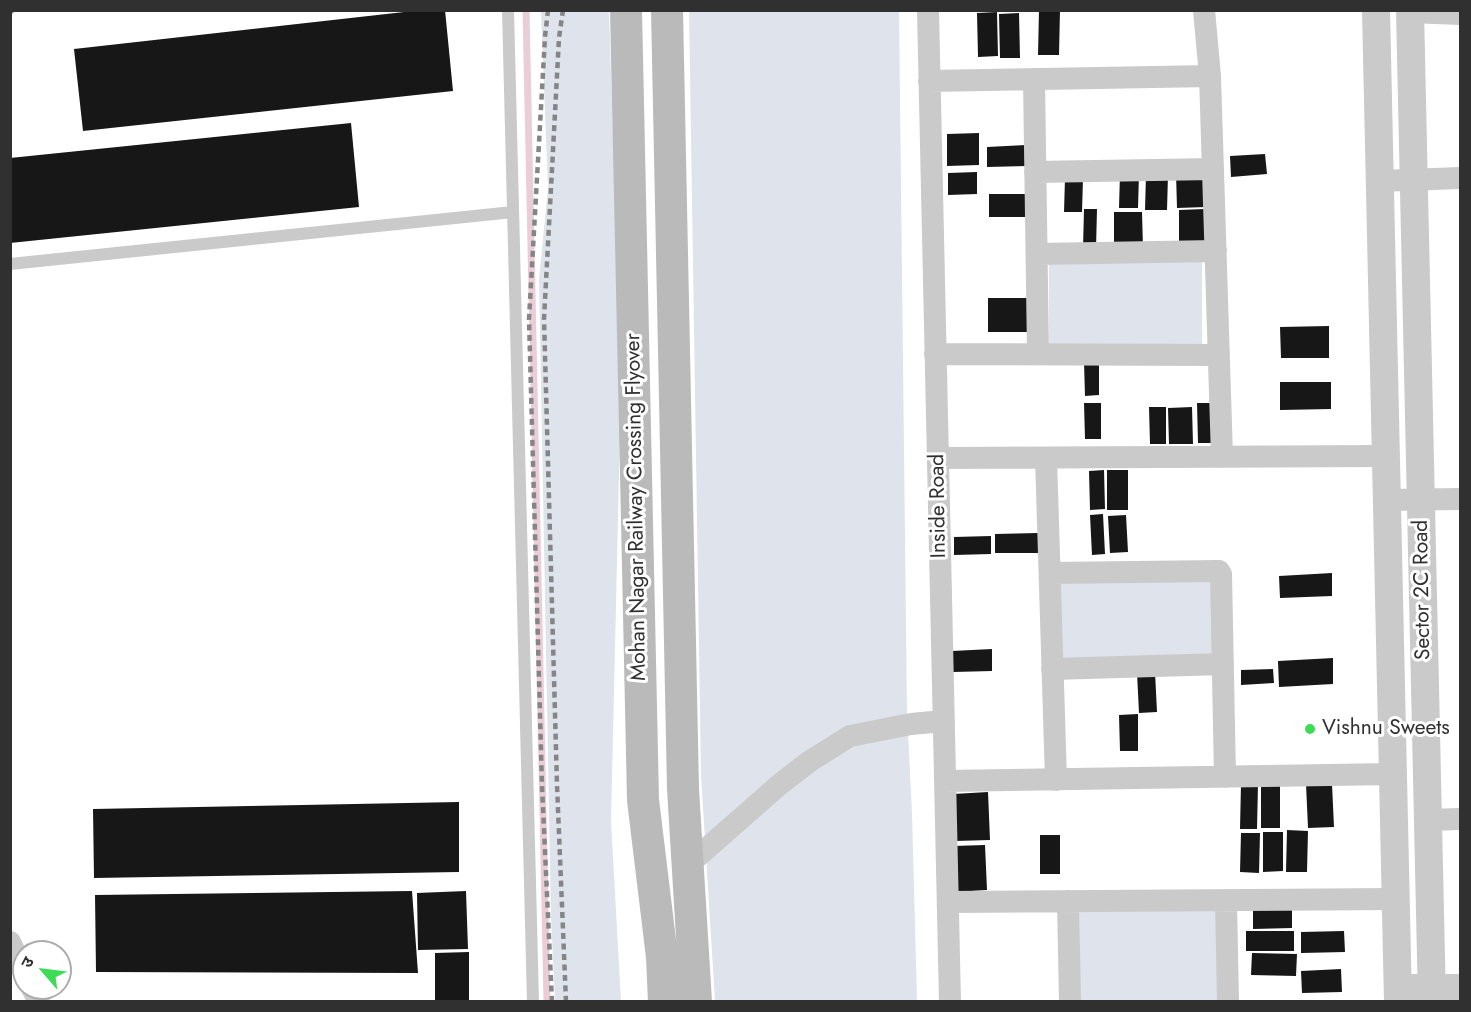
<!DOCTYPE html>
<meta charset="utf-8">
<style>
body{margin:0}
#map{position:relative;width:1471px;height:1012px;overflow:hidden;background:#fff;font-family:Jost,"Noto Sans Devanagari",sans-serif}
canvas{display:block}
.frame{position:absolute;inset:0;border:12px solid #303030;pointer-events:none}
.north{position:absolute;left:12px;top:940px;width:60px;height:60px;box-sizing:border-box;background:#fff;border:2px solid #acacac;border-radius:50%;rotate:298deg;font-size:16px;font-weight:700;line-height:24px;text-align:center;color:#303030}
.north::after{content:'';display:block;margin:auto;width:21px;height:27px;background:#3edc56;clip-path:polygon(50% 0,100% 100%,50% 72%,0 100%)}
</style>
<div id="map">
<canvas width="1471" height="1012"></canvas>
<div class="frame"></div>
<div class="north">उ</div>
</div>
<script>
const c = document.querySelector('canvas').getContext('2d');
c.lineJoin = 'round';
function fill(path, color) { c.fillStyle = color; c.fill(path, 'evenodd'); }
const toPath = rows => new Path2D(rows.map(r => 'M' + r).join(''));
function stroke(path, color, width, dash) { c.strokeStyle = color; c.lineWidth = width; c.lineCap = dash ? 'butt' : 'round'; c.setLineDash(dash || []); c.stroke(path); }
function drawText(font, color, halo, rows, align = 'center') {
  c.font = font + ' Jost,sans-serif'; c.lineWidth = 6; c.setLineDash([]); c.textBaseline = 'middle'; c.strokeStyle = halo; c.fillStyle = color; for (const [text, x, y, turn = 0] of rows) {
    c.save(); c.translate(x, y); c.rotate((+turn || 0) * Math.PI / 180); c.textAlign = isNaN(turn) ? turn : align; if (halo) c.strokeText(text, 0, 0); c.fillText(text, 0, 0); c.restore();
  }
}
const green = toPath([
 [541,11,609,11,621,386,611,821,621,1001,555,1001,551,918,539,279,548,188],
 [689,11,899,11,907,712,912,813,917,1001,715,1001,701,775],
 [1202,260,1202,344,1049,345,1049,261],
 [1214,578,1215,658,1060,660,1059,580],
 [1218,909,1219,1001,1080,1001,1079,911]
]);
const stream = toPath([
 [526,10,547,1002]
]);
const building = toPath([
 [422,10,445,10,453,91,83,131,74,49],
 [1039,10,1060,10,1059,55,1038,55],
 [997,12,998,56,978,57,977,13],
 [1019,13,1020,58,1000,58,999,14],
 [351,123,359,207,10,243,10,158],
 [979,133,979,165,947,166,947,134],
 [1026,145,1027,166,987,167,987,147],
 [1265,154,1267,174,1231,177,1230,156],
 [977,172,977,194,948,195,948,173],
 [1205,172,1206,207,1177,208,1176,173],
 [1120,173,1139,174,1138,208,1119,208],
 [1146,175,1168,175,1167,210,1145,210],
 [1065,178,1083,178,1082,212,1064,212],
 [989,194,1025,194,1025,217,989,217],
 [1084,209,1097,209,1096,249,1083,248],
 [1205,209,1206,249,1179,249,1179,210],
 [1114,212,1142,212,1143,248,1114,248],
 [988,298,1029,298,1029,332,988,332],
 [1329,326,1329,358,1281,358,1280,327],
 [1084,362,1099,362,1099,395,1085,396],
 [1280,382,1331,382,1331,409,1280,410],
 [1084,403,1101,403,1101,439,1085,439],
 [1197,403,1216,403,1216,443,1198,443],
 [1149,407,1166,407,1166,444,1150,444],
 [1192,407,1193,444,1169,444,1168,408],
 [1104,470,1105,509,1090,510,1089,471],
 [1107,470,1128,470,1128,510,1107,510],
 [1103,514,1105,554,1092,555,1090,515],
 [1126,515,1128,552,1110,553,1108,516],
 [1038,533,1038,553,995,553,995,534],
 [991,536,991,554,954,555,954,537],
 [1332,573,1332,596,1280,598,1279,576],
 [992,649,992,671,953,672,952,651],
 [1333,658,1333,684,1279,687,1278,661],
 [1273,669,1274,683,1241,685,1241,670],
 [1155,672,1157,712,1139,713,1137,673],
 [1138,714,1138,751,1120,751,1119,715],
 [1241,784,1258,784,1257,829,1240,829],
 [1306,784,1332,784,1334,827,1308,828],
 [1261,785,1280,785,1280,828,1261,828],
 [988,792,990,840,955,841,953,794],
 [459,802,459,872,94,878,93,809],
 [1287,830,1308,831,1307,872,1286,872],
 [1263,832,1283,832,1283,871,1263,872],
 [1241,833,1260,833,1259,873,1240,872],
 [1040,835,1060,835,1060,874,1040,874],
 [985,845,987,890,954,892,953,846],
 [412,891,418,973,96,972,95,895],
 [466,891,468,949,418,950,417,893],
 [1292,903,1292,928,1253,929,1253,904],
 [1246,931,1294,931,1294,951,1246,951],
 [1344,931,1345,952,1301,953,1301,932],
 [469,952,469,1002,435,1002,435,953],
 [1252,953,1297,954,1296,976,1251,975],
 [1341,969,1342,992,1302,993,1301,971]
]);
const service = toPath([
 [508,10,533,1002],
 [10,264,513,212]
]);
const minor = toPath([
 [928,10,950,1002],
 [1204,10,1210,76,1222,457],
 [1410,12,1460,14],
 [1034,79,1038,354],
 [929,81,1210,76],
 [1035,172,1213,169],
 [1380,181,1460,178],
 [1037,254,1216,251],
 [935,354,1219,355],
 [938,458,1386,456],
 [1046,458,1056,780],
 [1387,500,1460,499],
 [1050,573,1219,571,1221,574,1225,777],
 [1052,669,1223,664],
 [945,781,1393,774],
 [1428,820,1460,819],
 [688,865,779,785,810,761,850,736,911,724,944,721],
 [1226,900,1228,1002],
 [1068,901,1070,1002],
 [948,902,1396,899],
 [10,942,24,971],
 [32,988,39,1002]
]);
const tertiary = toPath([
 [1376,10,1398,1002],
 [1410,10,1432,1002],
 [1412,988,1460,988]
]);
const secondary = toPath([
 [626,10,643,800,662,957,664,1002],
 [667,10,683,789,696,1002]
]);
const rail = toPath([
 [548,10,545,37,529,319,542,786,552,1002],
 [563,10,559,38,544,319,557,785,566,1002],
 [10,13,13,10]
]);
const markers = [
 [1310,729,6,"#3edc56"]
];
const streetNames = [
 ["Inside Road",939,506,-91],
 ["Mohan Nagar Railway Crossing Flyover",637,507,-91],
 ["Sector 2C Road",1423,590,-91]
];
const poiNames = [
 ["Vishnu Sweets",1322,729]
];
fill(green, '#dfe3ec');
stroke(stream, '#ebcdd8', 7);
fill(building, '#171717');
stroke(service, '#cacaca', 12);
stroke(minor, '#cacaca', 22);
stroke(tertiary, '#cacaca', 28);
stroke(secondary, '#bababa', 32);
stroke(rail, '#858585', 4.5, [6, 4.5]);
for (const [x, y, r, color] of markers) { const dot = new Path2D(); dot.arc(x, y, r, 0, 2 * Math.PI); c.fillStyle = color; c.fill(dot); stroke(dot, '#fff', 2); }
drawText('21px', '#303030', '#fff', streetNames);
drawText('21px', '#303030', '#fff', poiNames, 'left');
</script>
